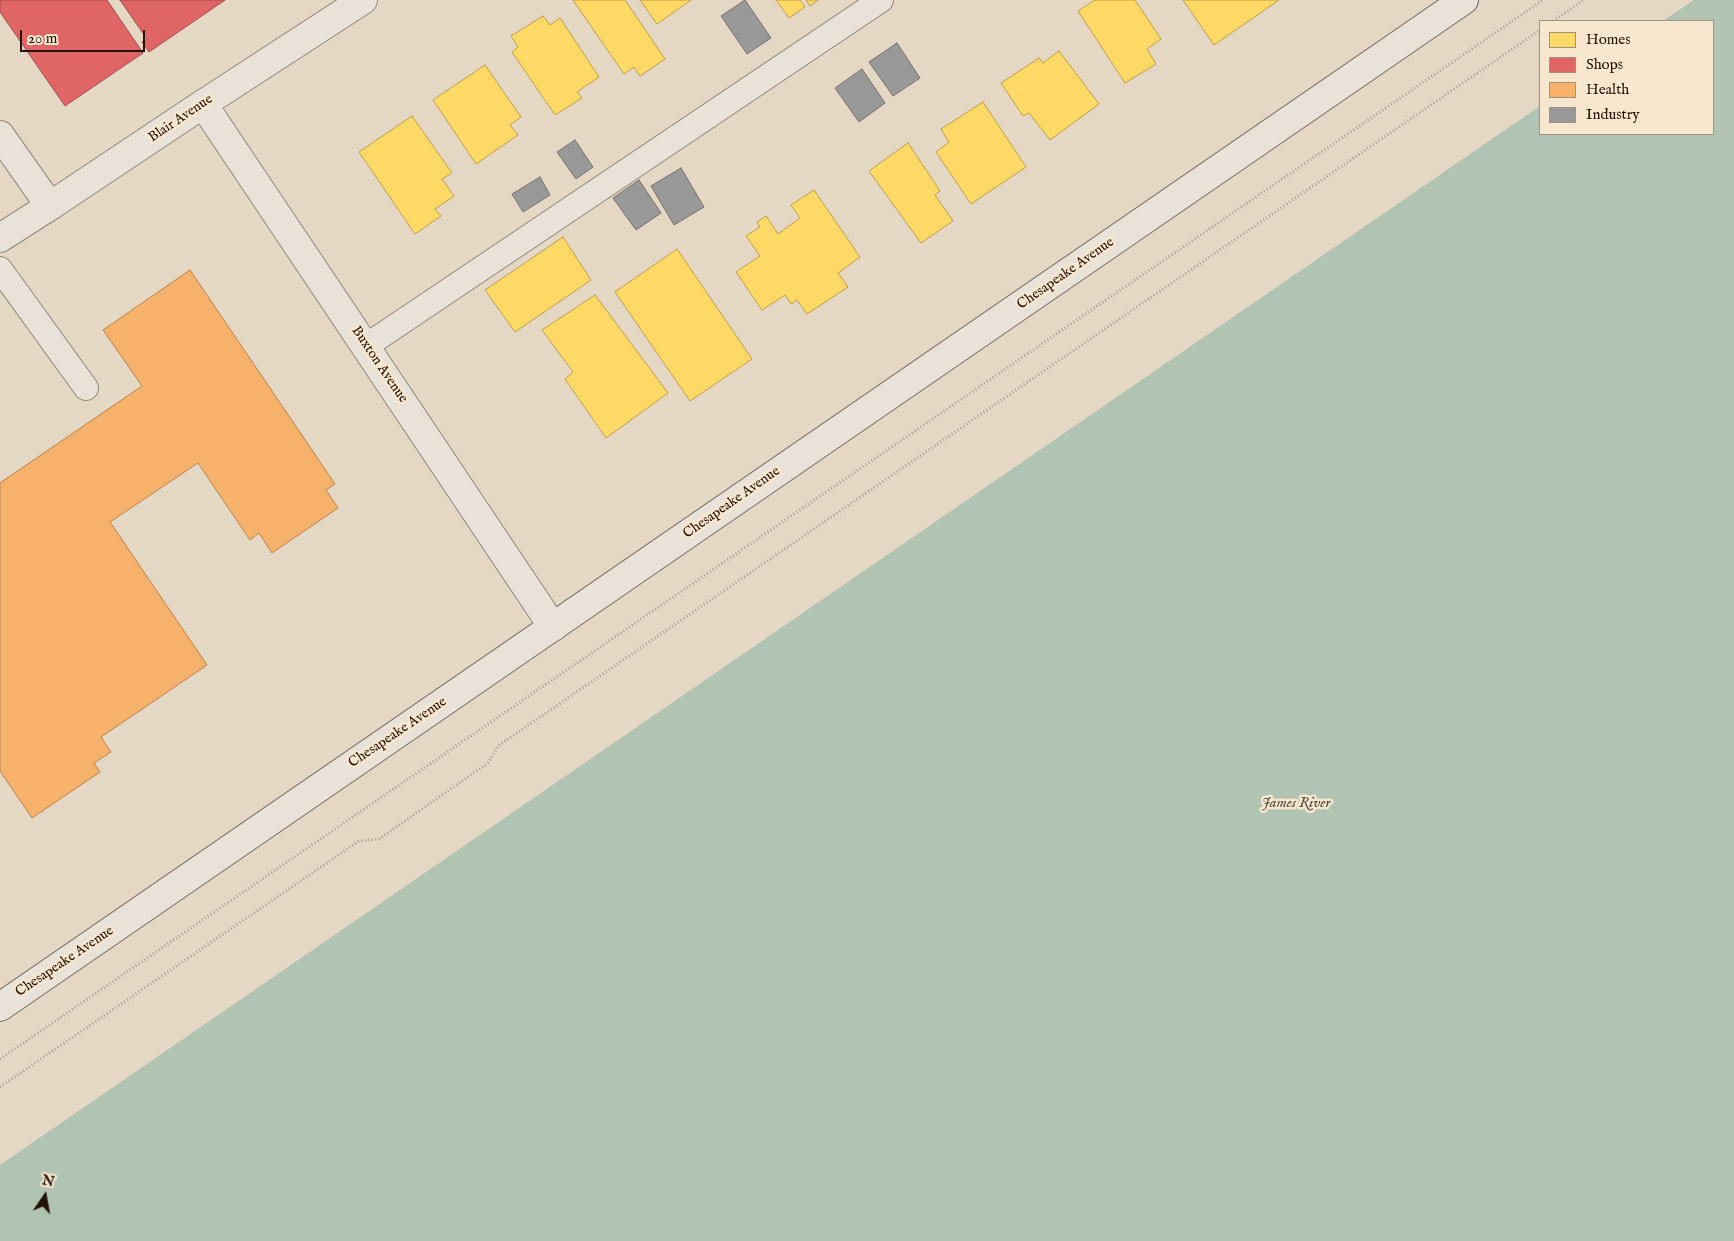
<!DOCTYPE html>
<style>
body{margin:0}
#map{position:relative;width:1734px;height:1241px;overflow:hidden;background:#e4d7c3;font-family:"IM FELL English",serif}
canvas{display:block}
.legend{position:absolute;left:1539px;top:20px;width:175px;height:115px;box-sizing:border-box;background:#f7e7cf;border:1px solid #a3917f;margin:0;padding:6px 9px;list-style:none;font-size:15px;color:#261107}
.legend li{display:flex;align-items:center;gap:10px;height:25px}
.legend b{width:25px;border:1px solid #a3917f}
.north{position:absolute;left:20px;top:1171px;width:50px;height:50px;-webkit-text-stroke:4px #f7e7cf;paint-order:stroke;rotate:12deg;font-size:14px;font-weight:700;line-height:20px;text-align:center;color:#261107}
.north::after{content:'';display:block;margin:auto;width:18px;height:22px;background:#261107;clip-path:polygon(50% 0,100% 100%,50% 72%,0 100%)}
.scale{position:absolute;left:20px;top:30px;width:125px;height:22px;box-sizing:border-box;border:2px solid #261107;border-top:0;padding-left:6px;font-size:15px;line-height:18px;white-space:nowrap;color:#261107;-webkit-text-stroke:4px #f7e7cf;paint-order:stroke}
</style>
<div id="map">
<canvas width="1734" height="1241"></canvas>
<ul class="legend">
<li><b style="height:14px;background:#ffd966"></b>Homes</li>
<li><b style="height:14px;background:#e06666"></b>Shops</li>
<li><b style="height:14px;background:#f6b26b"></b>Health</li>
<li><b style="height:14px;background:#999"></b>Industry</li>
</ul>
<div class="north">N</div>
<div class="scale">20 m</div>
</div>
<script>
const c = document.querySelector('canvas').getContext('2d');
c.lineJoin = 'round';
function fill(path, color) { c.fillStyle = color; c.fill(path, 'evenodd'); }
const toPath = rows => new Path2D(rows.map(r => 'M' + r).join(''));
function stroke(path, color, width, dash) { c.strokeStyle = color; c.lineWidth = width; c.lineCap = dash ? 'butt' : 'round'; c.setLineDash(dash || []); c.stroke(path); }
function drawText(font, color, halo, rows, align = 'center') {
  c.font = font + ' "IM FELL English",serif'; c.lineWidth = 5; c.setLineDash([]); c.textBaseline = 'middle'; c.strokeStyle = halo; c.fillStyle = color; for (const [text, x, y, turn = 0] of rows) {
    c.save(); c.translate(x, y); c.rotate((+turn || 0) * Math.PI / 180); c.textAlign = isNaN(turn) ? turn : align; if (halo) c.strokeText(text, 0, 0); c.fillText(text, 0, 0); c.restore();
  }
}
const water = toPath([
 [1694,0,1734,0,1734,1241,0,1241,0,1165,1540,106,1540,134,1713,134,1713,21,1663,21]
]);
const homes = toPath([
 [573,0,625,0,665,59,640,76,634,67,624,74,573,0],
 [640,0,691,0,657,24,640,0],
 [776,0,800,0,805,7,789,18,776,0],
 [806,0,818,0,810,6,806,0],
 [1095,0,1135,0,1161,39,1147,49,1156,64,1125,83,1078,11,1095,0],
 [1183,0,1279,0,1214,45,1183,0],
 [543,16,550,25,560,18,599,77,577,92,582,98,555,115,512,52,518,47,511,36,543,16],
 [1059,51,1099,104,1050,140,1029,113,1023,116,1001,83,1039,58,1043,63,1059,51],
 [485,65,521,117,510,125,518,135,476,164,433,100,485,65],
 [983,102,1026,167,971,204,936,152,949,142,941,129,983,102],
 [412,116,452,173,442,179,454,196,435,209,441,216,415,234,359,152,412,116],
 [908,143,940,191,935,195,953,221,921,243,869,171,908,143],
 [814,190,860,257,838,273,848,287,807,314,797,300,791,304,785,295,762,310,736,272,760,256,746,236,760,227,757,222,766,216,778,234,800,218,791,205,814,190],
 [563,237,591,280,515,332,485,290,563,237],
 [677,249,752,359,690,401,615,292,677,249],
 [595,295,668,393,606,438,565,379,573,372,542,330,595,295]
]);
const shops = toPath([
 [0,0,107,0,143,53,65,106,0,12,0,0],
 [120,0,225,0,149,52,142,42,147,39,120,0]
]);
const health = toPath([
 [190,270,335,484,326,490,338,508,272,553,259,533,250,540,198,463,110,522,207,665,101,737,111,752,94,763,100,772,32,818,0,771,0,483,142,386,103,330,190,270]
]);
const industry = toPath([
 [745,0,771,38,747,54,721,16,745,0],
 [897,43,920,78,893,96,869,62,897,43],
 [862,69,885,103,859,122,835,88,862,69],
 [575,140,593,167,576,179,557,152,575,140],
 [681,168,704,207,674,225,651,186,681,168],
 [540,177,550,195,523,212,512,194,540,177],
 [639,180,661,213,636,230,613,198,639,180]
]);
const path = toPath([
 [1553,21,1584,0],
 [0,1059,1543,0],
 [0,1087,359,841,379,839,488,763,498,746,1540,30]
]);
const service = toPath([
 [0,269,86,388],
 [366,346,881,0]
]);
const minor = toPath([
 [203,104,363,0],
 [0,238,50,206]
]);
const tertiary = toPath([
 [0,135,50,206,203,104,553,627]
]);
const secondary = toPath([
 [0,1007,1464,0]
]);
const streetNames = [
 ["Blair Avenue",181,119,-34],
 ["Chesapeake Avenue",1066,274,-35],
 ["Buxton Avenue",379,365,56],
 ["Chesapeake Avenue",732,503,-35],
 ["Chesapeake Avenue",398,733,-34],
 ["Chesapeake Avenue",65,962,-34]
];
const waterNames = [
 ["James River",1296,804]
];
fill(water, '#b1c3b2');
fill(homes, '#ffd966');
stroke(homes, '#be9d4a', 1);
fill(shops, '#e06666');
stroke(shops, '#a84c4a', 1);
fill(health, '#f6b26b');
stroke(health, '#b8824d', 1);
fill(industry, '#999');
stroke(industry, '#76706d', 1);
stroke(service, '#90877a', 26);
stroke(minor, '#90877a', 30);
stroke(tertiary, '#90877a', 30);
stroke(secondary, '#766c61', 30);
stroke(path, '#a39c93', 3, [1, 2.5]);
stroke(service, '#e9e2d8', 24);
stroke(minor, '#e9e2d8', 28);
stroke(tertiary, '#e9e2d8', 28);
stroke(secondary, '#e9e2d8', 28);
drawText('14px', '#261107', '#f7e7cf', streetNames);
drawText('italic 15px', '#4f4c40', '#f7e7cf', waterNames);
</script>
